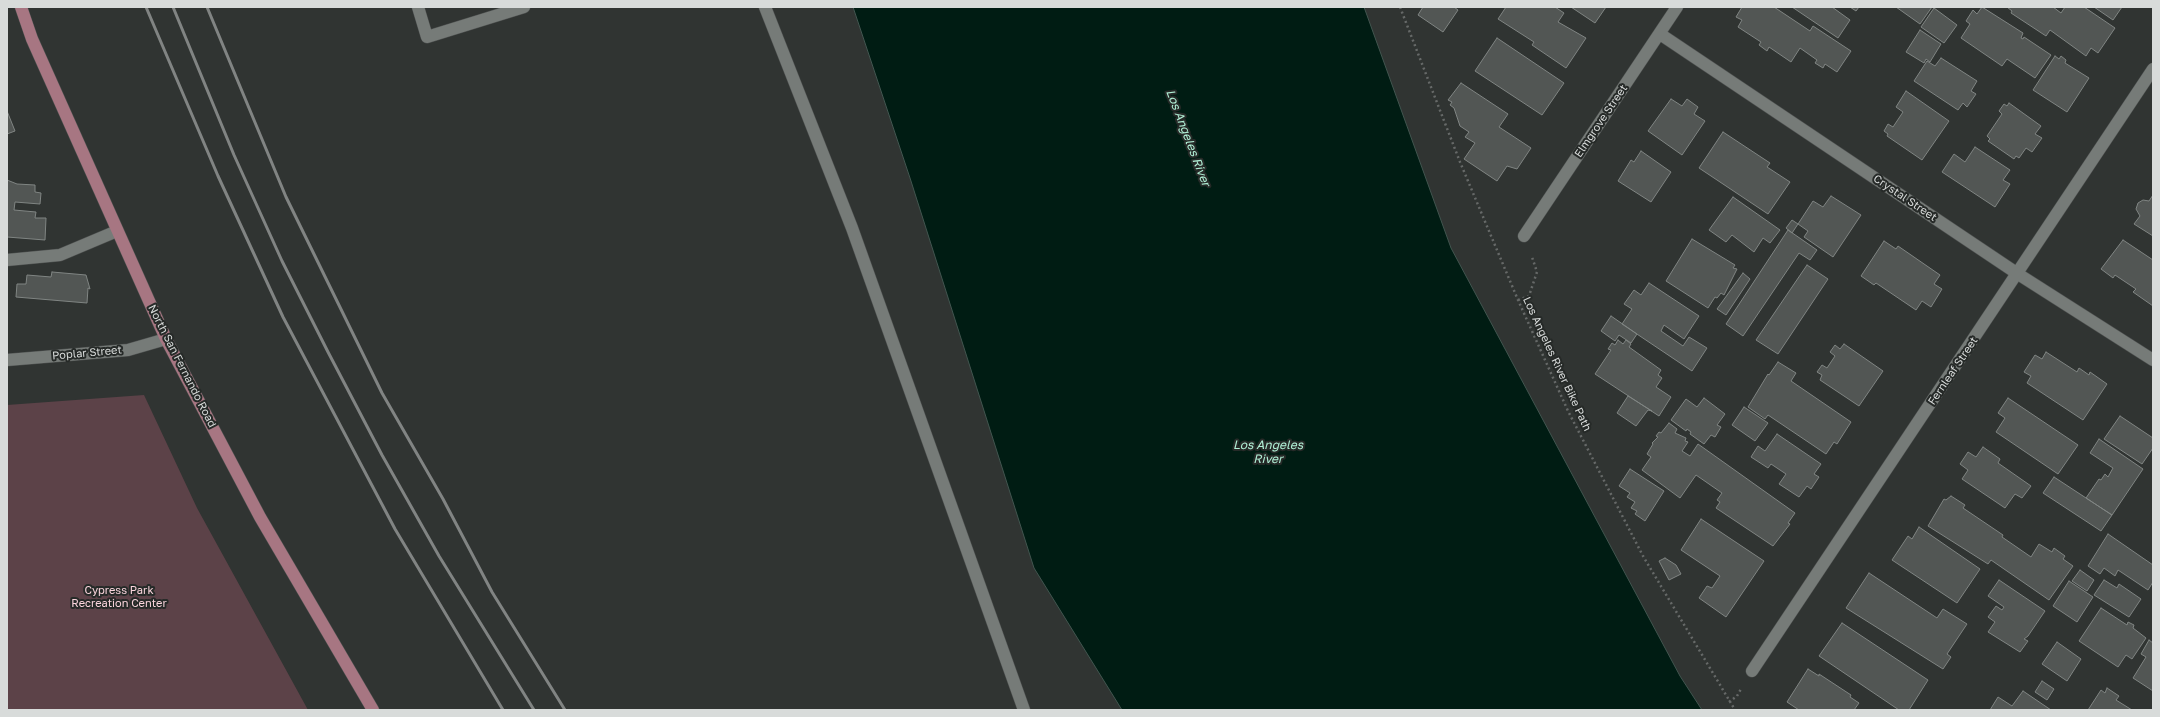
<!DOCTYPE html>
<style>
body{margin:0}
#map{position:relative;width:2160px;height:717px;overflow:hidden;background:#303432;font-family:"Golos Text",sans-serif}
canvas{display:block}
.frame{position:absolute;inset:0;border:8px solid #d8dbda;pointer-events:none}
</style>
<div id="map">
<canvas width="2160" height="717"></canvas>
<div class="frame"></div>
</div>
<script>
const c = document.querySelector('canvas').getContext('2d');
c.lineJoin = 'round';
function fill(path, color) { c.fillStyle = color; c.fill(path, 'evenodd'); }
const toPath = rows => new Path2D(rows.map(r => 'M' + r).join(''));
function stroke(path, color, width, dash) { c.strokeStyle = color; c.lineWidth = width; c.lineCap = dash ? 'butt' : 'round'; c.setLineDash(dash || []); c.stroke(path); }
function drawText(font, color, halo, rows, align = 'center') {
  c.font = font + ' "Golos Text",sans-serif'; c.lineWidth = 4; c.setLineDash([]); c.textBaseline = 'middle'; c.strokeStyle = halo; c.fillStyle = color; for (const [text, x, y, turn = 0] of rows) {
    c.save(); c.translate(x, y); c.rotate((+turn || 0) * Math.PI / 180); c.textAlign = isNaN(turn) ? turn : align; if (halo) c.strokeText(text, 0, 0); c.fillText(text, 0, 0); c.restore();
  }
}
const green = toPath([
 [144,395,197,508,308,710,7,710,7,405]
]);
const water = toPath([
 [853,7,1364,7,1451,248,1680,676,1702,710,1122,710,1034,568,910,178,853,7]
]);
const building = toPath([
 [1423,7,1454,7,1458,10,1443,32,1418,15,1423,7],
 [1506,7,1555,7,1564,13,1558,22,1586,38,1566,68,1532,45,1534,42,1498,19,1506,7],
 [1571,7,1606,7,1595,23,1571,7],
 [1742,7,1774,7,1810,31,1813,26,1851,51,1837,72,1825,64,1823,68,1815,63,1817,60,1800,48,1791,62,1769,47,1767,51,1759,45,1761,42,1738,27,1742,20,1736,17,1742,7],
 [1792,7,1832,7,1850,20,1838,38,1792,7],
 [1850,7,1859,7,1856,11,1850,7],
 [1896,7,1932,7,1920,24,1896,7],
 [1982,7,2023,33,2021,38,2023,39,2024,37,2051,55,2035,78,2007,59,2002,66,1961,38,1970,24,1966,21,1973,10,1977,14,1982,7],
 [2007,7,2053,7,2061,13,2065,7,2084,7,2115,28,2098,53,2091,48,2086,56,2050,30,2046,36,2011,13,2012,11,2007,7],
 [2094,7,2122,7,2113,20,2094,7],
 [1934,8,1957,25,1944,43,1921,27,1934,8],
 [1920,30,1941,44,1930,62,1926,59,1924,63,1906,52,1920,30],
 [1497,38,1564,83,1542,115,1475,71,1497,38],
 [2055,56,2059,59,2061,56,2066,60,2065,63,2089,78,2067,112,2033,90,2055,56],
 [1941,58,1977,81,1971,91,1976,94,1967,107,1963,103,1958,110,1914,81,1927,61,1935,66,1941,58],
 [1461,83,1508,114,1499,127,1531,148,1517,169,1507,166,1497,181,1464,159,1475,143,1465,137,1469,132,1460,126,1454,108,1450,105,1452,102,1448,100,1461,83],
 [1906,91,1949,121,1922,160,1887,136,1888,134,1884,131,1888,124,1893,127,1903,112,1896,107,1906,91],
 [1671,99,1682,106,1687,99,1698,107,1694,114,1705,121,1682,155,1648,131,1671,99],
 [2009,103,2041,126,2035,134,2042,138,2032,152,2026,148,2019,158,2016,156,2014,159,1988,141,1990,139,1987,136,2002,114,1999,111,2004,104,2007,106,2009,103],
 [7,111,15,131,7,134,7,111],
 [1723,132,1770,163,1767,167,1790,182,1768,214,1699,168,1723,132],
 [1975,147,2010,170,2003,180,2010,184,1995,207,1942,172,1954,154,1965,162,1975,147],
 [1641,151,1671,172,1651,202,1618,181,1631,160,1634,162,1641,151],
 [7,180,17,184,35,185,35,192,41,193,40,204,15,202,14,210,36,212,35,218,46,218,45,240,7,237,7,180],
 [2153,195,2153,236,2134,224,2140,216,2136,209,2138,203,2143,200,2149,201,2153,195],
 [1831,196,1861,215,1833,257,1804,237,1808,231,1798,224,1792,233,1786,228,1792,220,1798,224,1813,201,1823,207,1831,196],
 [1733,197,1780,230,1770,243,1763,238,1754,252,1732,235,1726,242,1709,230,1733,197],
 [1788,230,1817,250,1810,260,1799,253,1743,336,1726,324,1788,230],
 [1692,239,1735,265,1733,268,1737,269,1724,295,1721,293,1717,298,1715,297,1708,308,1666,281,1692,239],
 [2123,240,2153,260,2153,306,2133,292,2136,289,2115,275,2113,278,2101,269,2123,240],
 [1884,241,1896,249,1898,246,1940,275,1934,284,1942,289,1931,307,1922,301,1916,310,1876,283,1874,285,1861,276,1884,241],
 [1807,265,1828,279,1778,354,1756,340,1807,265],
 [52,272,86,275,90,289,88,288,87,303,16,297,17,284,26,284,27,275,51,277,52,272],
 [1743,273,1750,279,1726,315,1717,309,1743,273],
 [1649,283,1699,316,1684,339,1664,325,1661,331,1683,346,1689,337,1707,348,1692,371,1622,324,1632,309,1624,304,1634,290,1641,295,1649,283],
 [1611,316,1637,334,1631,343,1619,335,1615,341,1601,331,1611,316],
 [1618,340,1623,344,1626,340,1631,344,1629,347,1661,370,1658,375,1662,378,1656,387,1671,397,1659,416,1595,374,1611,350,1608,349,1612,343,1615,345,1618,340],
 [1844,344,1883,371,1859,406,1820,380,1822,375,1817,372,1822,365,1827,368,1835,356,1830,352,1835,345,1840,349,1844,344],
 [2046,352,2077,372,2079,368,2089,375,2090,372,2107,384,2083,420,2027,383,2031,376,2024,372,2035,355,2042,359,2046,352],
 [1778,362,1796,373,1791,381,1851,422,1837,444,1834,442,1826,454,1768,415,1765,419,1748,407,1768,374,1769,375,1778,362],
 [1628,396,1652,411,1648,410,1636,426,1617,413,1628,396],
 [1704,398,1725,414,1717,425,1721,427,1715,437,1711,435,1704,444,1690,434,1691,432,1687,429,1686,431,1671,420,1686,399,1697,407,1704,398],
 [2008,398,2078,445,2058,474,1996,432,2005,418,1998,413,2008,398],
 [1744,407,1768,423,1755,441,1732,425,1744,407],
 [2120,416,2153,438,2153,448,2142,464,2104,439,2120,416],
 [1669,423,1677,429,1675,433,1686,438,1685,441,1688,442,1682,451,1690,456,1698,444,1795,513,1788,523,1790,524,1773,546,1716,508,1720,502,1717,500,1722,493,1696,475,1680,498,1642,470,1651,457,1647,454,1653,444,1652,443,1658,437,1656,436,1659,432,1661,433,1669,423],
 [1777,434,1821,464,1814,474,1819,477,1811,489,1807,486,1799,497,1779,484,1786,474,1771,464,1768,468,1751,457,1758,446,1765,451,1777,434],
 [2099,439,2143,469,2112,515,2086,498,2099,479,2101,480,2105,474,2108,477,2113,468,2090,453,2099,439],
 [1983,447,2000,459,1998,463,2031,486,2022,498,2015,494,2005,508,1962,479,1968,470,1960,464,1968,452,1976,457,1983,447],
 [1630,469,1664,491,1645,521,1635,514,1637,511,1631,508,1635,502,1627,497,1630,493,1619,486,1630,469],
 [2054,477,2112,515,2101,531,2043,493,2054,477],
 [1951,496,1965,505,1963,508,2003,535,2002,537,2031,557,2039,544,2052,552,2054,548,2065,556,2063,559,2073,566,2049,600,1991,560,1988,564,1928,526,1944,499,1946,500,1951,496],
 [1701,519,1764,561,1726,617,1699,598,1707,586,1712,588,1720,576,1681,550,1701,519],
 [1919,527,1980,569,1957,603,1892,560,1908,536,1912,539,1919,527],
 [2108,534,2153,565,2153,582,2148,590,2118,570,2115,576,2104,568,2100,574,2088,566,2108,534],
 [1665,558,1676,565,1681,574,1669,580,1659,561,1665,558],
 [2080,570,2094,580,2087,591,2072,581,2080,570],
 [1869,573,1937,618,1943,609,1967,624,1947,654,1951,657,1943,669,1846,608,1869,573],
 [1999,580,2045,611,2028,636,2024,639,2028,641,2020,652,1988,632,1995,622,1988,617,1996,606,2002,610,2004,607,1988,596,1999,580],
 [2104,580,2117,588,2119,584,2141,599,2129,617,2094,595,2104,580],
 [2069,581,2093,597,2077,622,2053,606,2069,581],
 [2101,608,2127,625,2128,622,2134,625,2133,628,2146,638,2132,659,2126,655,2118,667,2079,641,2101,608],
 [1842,623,1928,680,1909,710,1899,710,1819,656,1842,623],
 [2149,640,2153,643,2153,691,2133,678,2146,657,2141,654,2149,640],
 [2057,642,2081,659,2067,681,2042,664,2057,642],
 [1808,669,1819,676,1819,674,1851,695,1850,697,1859,703,1854,710,1799,710,1787,702,1808,669],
 [2042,681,2054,689,2047,700,2035,692,2042,681],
 [2107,688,2119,696,2116,700,2132,710,2088,710,2101,690,2105,693,2107,688],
 [2023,691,2051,710,1990,710,1998,697,2012,706,2023,691]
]);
const path = toPath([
 [1400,7,1460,162,1518,300,1568,411,1643,556,1735,710],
 [1518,300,1529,296,1537,272,1532,257],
 [1729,702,1737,696,1741,689]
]);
const service = toPath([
 [418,7,427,37,524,7],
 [765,7,852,228,1024,710],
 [7,260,60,255,117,231]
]);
const minor = toPath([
 [1660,34,2018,274,2153,360],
 [1524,236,1677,7],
 [7,360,128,350,166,339],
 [1752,671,2153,69]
]);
const primary = toPath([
 [21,7,32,39,166,339,260,517,373,710]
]);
const rail = toPath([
 [146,7,218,176,283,317,395,529,503,710],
 [173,7,234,155,282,261,328,352,382,455,439,556,534,710],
 [207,7,286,197,382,393,443,499,492,592,565,710]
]);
const streetNames = [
 ["Elmgrove Street",1601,121,-56],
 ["Crystal Street",1905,198,34],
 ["Poplar Street",87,353,-5],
 ["Los Angeles River Bike Path",1557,364,65],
 ["North San Fernando Road",182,366,63],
 ["Fernleaf Street",1953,371,-56]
];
const parkNames = [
 ["Cypress Park",119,591],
 ["Recreation Center",119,604]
];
const waterNames = [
 ["Los Angeles River",1188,138,69],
 ["Los Angeles",1268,445],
 ["River",1268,459]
];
fill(green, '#5c4248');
fill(water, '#001c13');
stroke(water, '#41554f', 1);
fill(building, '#525654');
stroke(building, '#808583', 1);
stroke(service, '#4e5150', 13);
stroke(minor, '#4e5150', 13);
stroke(primary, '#4e5150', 13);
stroke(path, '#666968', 2.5, [2, 3]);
stroke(service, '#767b78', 12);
stroke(minor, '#767b78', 12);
stroke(primary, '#a77682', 12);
stroke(rail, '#818483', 3);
drawText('11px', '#d8dbda', '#262a28', streetNames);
drawText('11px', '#fad4dc', '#262a28', parkNames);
drawText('italic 12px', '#b0efd5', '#262a28', waterNames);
</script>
